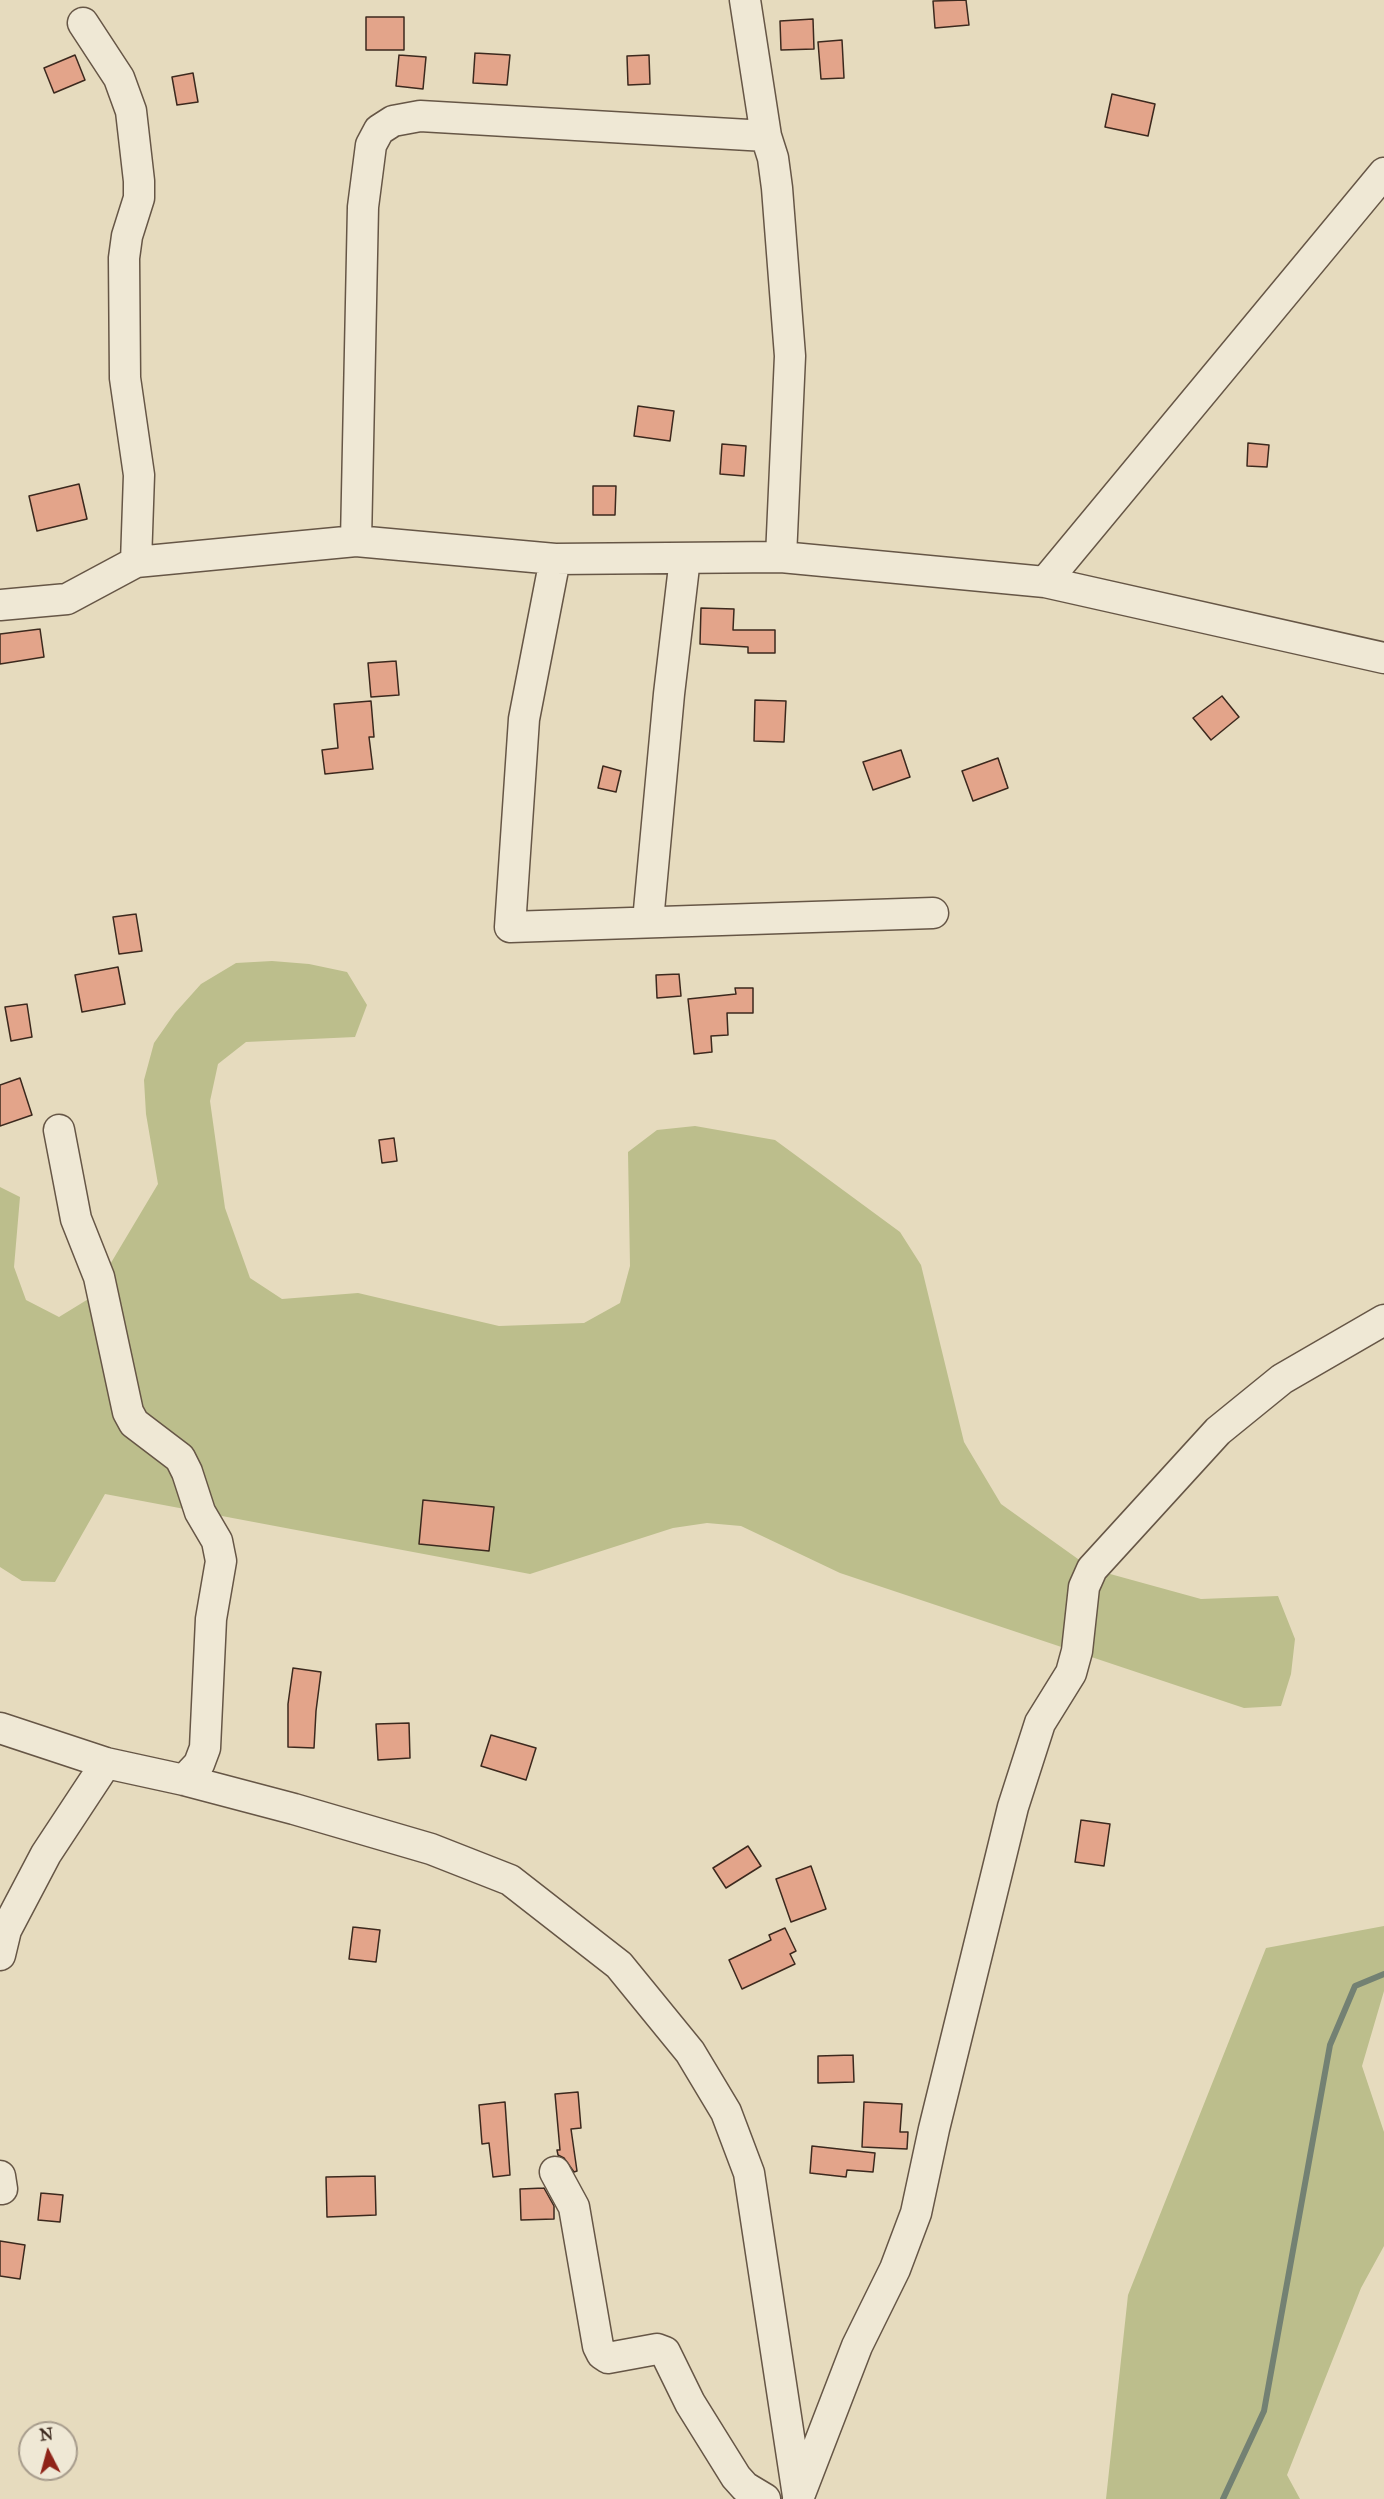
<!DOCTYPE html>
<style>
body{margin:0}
#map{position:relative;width:1384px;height:2499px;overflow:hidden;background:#e6dbbe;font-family:"IM FELL Great Primer",serif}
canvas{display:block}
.north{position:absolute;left:18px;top:2421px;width:60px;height:60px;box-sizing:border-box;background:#efe8d5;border:2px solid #a79c8c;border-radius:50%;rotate:354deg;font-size:16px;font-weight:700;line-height:24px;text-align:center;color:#3c291e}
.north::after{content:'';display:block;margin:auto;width:21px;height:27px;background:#8f2418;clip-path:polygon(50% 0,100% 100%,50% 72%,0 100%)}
</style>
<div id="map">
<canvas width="1384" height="2499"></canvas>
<div class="north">N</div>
</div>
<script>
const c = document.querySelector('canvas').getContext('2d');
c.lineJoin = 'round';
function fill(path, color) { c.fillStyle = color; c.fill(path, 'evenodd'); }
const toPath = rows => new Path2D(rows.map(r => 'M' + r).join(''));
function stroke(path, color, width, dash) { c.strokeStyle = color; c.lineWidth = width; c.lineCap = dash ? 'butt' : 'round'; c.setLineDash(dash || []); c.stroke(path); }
const green = toPath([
 [272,961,309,964,347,972,367,1005,355,1037,246,1042,218,1064,210,1101,225,1208,250,1278,282,1299,358,1293,499,1326,584,1323,620,1303,630,1266,628,1152,657,1130,695,1126,775,1140,900,1232,921,1265,964,1442,1001,1504,1092,1569,1201,1599,1278,1596,1295,1639,1291,1674,1281,1706,1244,1708,840,1573,741,1526,707,1523,673,1528,530,1574,105,1494,55,1582,22,1581,0,1567,0,1187,20,1197,14,1267,26,1300,59,1317,90,1298,158,1184,146,1114,144,1080,154,1043,175,1013,201,984,236,963],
 [1384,1926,1384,1991,1362,2066,1384,2132,1384,2246,1361,2288,1287,2475,1300,2499,1106,2499,1128,2295,1266,1948]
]);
const stream = toPath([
 [1223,2499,1264,2411,1330,2045,1355,1986,1384,1974]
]);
const building = toPath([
 [966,0,969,25,935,28,933,1,966,0],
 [366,17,404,17,404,50,366,50,366,17],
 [813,19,814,49,781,50,780,21,813,19],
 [842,40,844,78,821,79,818,42,842,40],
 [475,53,510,55,507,85,473,83,475,53],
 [75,55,85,80,54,93,44,68,75,55],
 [399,55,426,57,423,89,396,86,399,55],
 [649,55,650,84,628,85,627,56,649,55],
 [193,73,198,102,177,105,172,77,193,73],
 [1112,94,1155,104,1148,136,1105,127,1112,94],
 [638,406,674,411,670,441,634,436,638,406],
 [1248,443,1269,445,1267,467,1247,466,1248,443],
 [722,444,746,446,744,476,720,474,722,444],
 [79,484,87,519,37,531,29,496,79,484],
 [593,486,616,486,615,515,593,515,593,486],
 [701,608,734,609,733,630,775,630,775,653,748,653,748,647,700,644,701,608],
 [40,629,44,657,0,664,0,634,40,629],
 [396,661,399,695,371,697,368,663,396,661],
 [1222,696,1239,717,1211,740,1193,718,1222,696],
 [755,700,786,701,784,742,754,741,755,700],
 [371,701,374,737,369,737,373,769,325,774,322,750,338,748,334,704,371,701],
 [901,750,910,777,873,790,863,762,901,750],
 [998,758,1008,788,973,801,962,771,998,758],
 [603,766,621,771,616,792,598,788,603,766],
 [136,914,142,951,119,954,113,917,136,914],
 [118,967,125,1004,82,1012,75,975,118,967],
 [679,974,681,996,657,998,656,975,679,974],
 [735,988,753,988,753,1013,727,1013,728,1035,711,1036,712,1052,694,1054,688,999,736,994,735,988],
 [27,1004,32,1037,11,1041,5,1007,27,1004],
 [20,1078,32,1115,0,1126,0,1085,20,1078],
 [394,1138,397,1161,382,1163,379,1140,394,1138],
 [423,1500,494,1507,489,1551,419,1544,423,1500],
 [293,1668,321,1672,316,1711,314,1748,288,1747,288,1704,293,1668],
 [409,1723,410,1758,378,1760,376,1724,409,1723],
 [491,1735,536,1748,526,1780,481,1766,491,1735],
 [1081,1820,1110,1824,1104,1866,1075,1862,1081,1820],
 [748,1846,761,1866,726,1888,713,1868,748,1846],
 [811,1866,826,1909,791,1922,776,1879,811,1866],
 [353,1927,380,1930,376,1962,349,1959,353,1927],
 [785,1928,796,1951,790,1954,795,1964,742,1989,729,1960,771,1940,769,1935,785,1928],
 [853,2055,854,2082,818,2083,818,2056,853,2055],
 [578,2092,581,2128,571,2129,577,2171,574,2172,564,2158,558,2155,557,2150,560,2150,555,2094,578,2092],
 [505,2102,510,2175,493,2177,489,2143,482,2144,479,2105,505,2102],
 [864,2102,902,2104,900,2132,908,2132,907,2149,862,2147,864,2102],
 [812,2146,875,2153,873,2172,847,2170,846,2177,810,2173,812,2146],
 [375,2176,376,2215,327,2217,326,2177,375,2176],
 [544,2188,554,2206,554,2219,521,2220,520,2189,544,2188],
 [41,2193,63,2195,60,2222,38,2220,41,2193],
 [0,2241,25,2245,20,2279,0,2276,0,2241]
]);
const minor = toPath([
 [745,0,766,136,773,158,777,188,790,356,781,557],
 [83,23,119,78,131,111,139,181,139,198,127,236,124,258,125,378,139,475,136,562],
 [356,541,363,207,371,145,379,130,393,121,420,116,766,136],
 [555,559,524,719,510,927,933,913],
 [1045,582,1384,173],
 [0,605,67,599,136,562,356,541,555,559,781,557,1045,582,1384,658],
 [648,921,669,694,685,558],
 [59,1130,76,1219,99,1277,128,1412,134,1423,180,1458,187,1472,200,1512,217,1541,221,1561,211,1619,205,1748,199,1764,184,1780],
 [0,1728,106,1763,184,1780,294,1809,431,1849,510,1880,619,1965,690,2052,726,2112,749,2173,798,2496],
 [0,1955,6,1930,46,1854,106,1763],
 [555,2172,574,2207,598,2346,602,2354,608,2358,657,2349,665,2352,690,2403,736,2477,745,2487,765,2499],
 [0,2176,2,2189],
 [798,2499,857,2346,895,2269,916,2213,934,2129,1013,1807,1040,1723,1071,1673,1077,1651,1084,1587,1092,1569,1218,1431,1282,1379,1384,1320]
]);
fill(green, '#bcbe8c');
stroke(stream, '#738173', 6);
fill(building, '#e3a48a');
stroke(building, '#3c291e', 1.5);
stroke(minor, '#665646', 33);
stroke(minor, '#efe8d5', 30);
</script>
